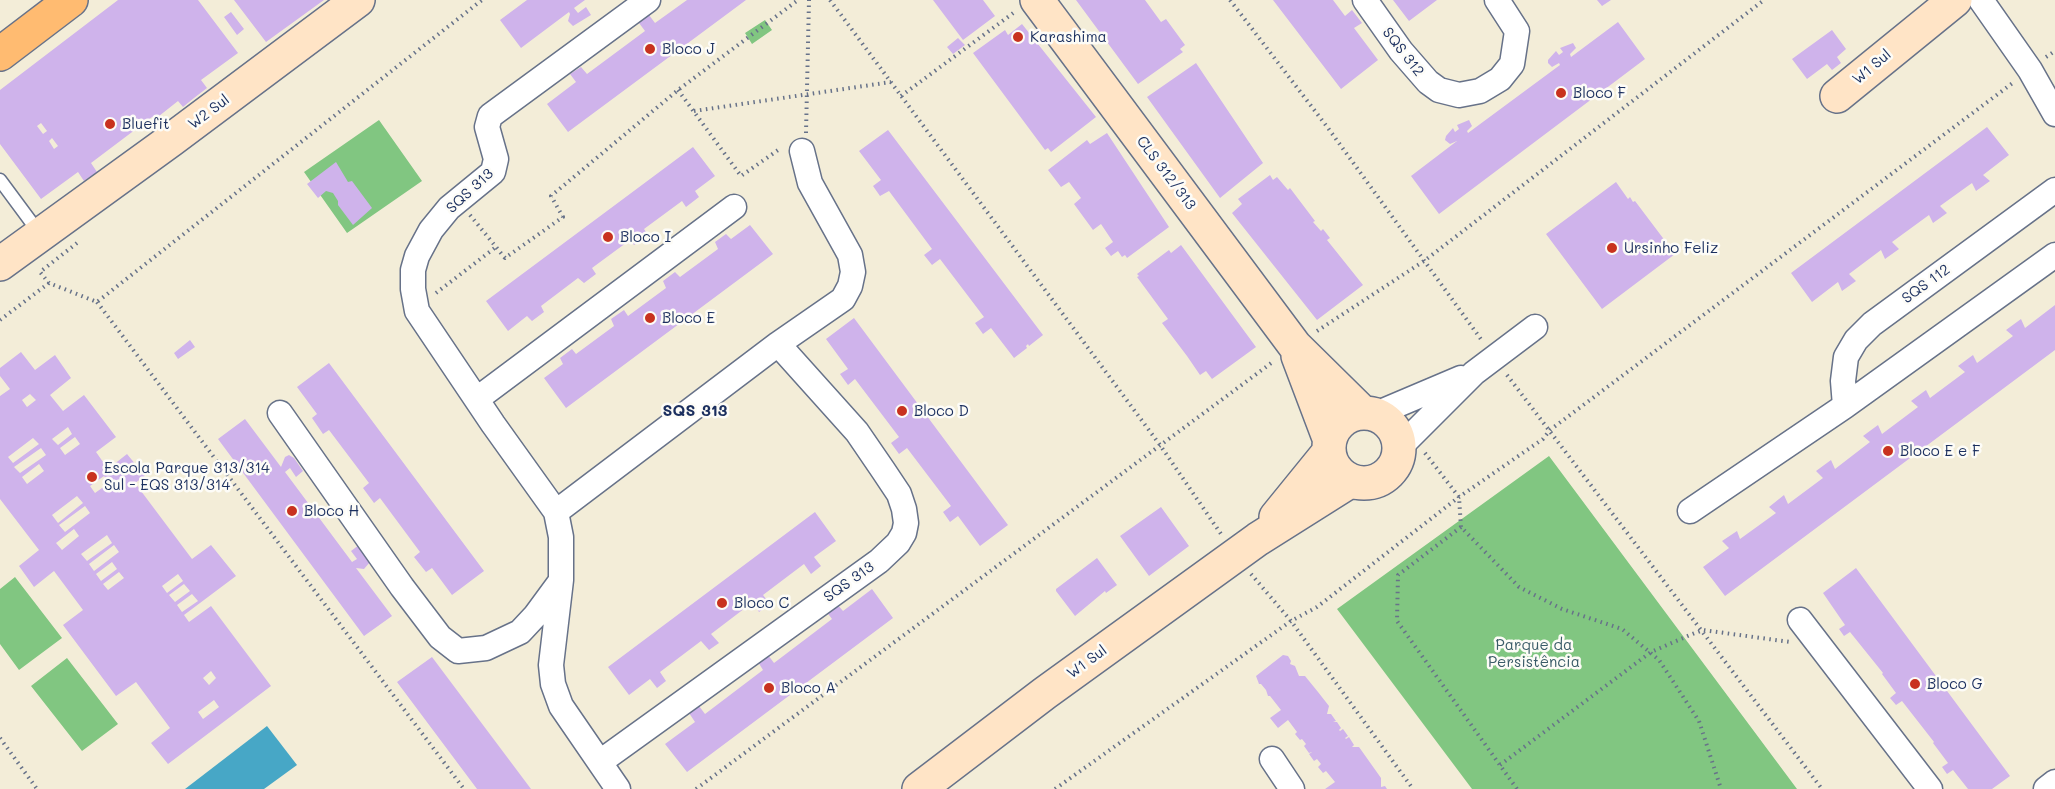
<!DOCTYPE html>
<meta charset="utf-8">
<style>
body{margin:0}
canvas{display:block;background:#f3edd8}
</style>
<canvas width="2055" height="789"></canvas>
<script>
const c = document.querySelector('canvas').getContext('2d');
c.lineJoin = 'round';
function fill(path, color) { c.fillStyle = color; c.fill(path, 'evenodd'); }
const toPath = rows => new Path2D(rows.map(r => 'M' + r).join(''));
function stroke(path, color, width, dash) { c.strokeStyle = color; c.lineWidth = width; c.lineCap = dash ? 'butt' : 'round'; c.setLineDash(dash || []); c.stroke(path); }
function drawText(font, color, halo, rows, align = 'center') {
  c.font = font + ' Mali,sans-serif'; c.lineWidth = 5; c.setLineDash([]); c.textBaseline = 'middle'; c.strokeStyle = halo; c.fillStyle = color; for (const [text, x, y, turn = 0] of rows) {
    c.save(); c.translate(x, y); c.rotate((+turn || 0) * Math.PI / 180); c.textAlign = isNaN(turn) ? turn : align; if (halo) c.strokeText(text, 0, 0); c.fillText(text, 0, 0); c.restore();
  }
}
const green = toPath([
 [765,20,772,30,752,44,745,33],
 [379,120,422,181,347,233,304,172],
 [1549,456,1797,789,1472,789,1337,609],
 [15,577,62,638,19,670,0,644,0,589],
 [67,658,118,724,82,751,31,686]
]);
const water = toPath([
 [267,726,297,765,264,789,185,789]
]);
const building = toPath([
 [118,0,198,0,238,53,201,80,207,88,194,98,183,107,178,101,154,120,152,117,91,163,97,172,84,181,78,172,41,199,0,144,0,90],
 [41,123,47,131,43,134,37,126],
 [52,138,58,146,54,149,49,141],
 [234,0,324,0,266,42],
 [527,0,585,0,574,8,578,13,586,7,591,15,573,26,568,21,570,14,569,12,521,48,500,20],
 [687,0,746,0,568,132,547,104,576,82,570,74,581,67,587,74,645,31,639,23,649,15,655,23],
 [933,0,983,0,995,16,963,40],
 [1076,0,1145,0,1161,22,1166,19,1185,45,1180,49,1183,52,1138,84],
 [1273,0,1333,0,1345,16,1352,10,1362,23,1354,28,1378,60,1341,89],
 [1393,0,1437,0,1409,21],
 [1597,0,1611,0,1602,6],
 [231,12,244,29,237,35,224,17],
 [1618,22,1645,59,1439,214,1411,176,1457,141,1450,144,1445,140,1446,136,1453,128,1455,132,1459,129,1457,125,1469,120,1472,126,1467,131,1468,133,1560,65,1559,63,1552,67,1548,63,1548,60,1556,51,1559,55,1563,52,1560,48,1573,43,1576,48,1570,54,1571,57],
 [1022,24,1096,117,1051,152,1048,148,1045,150,973,53,1005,30,1008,35],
 [1832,30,1846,49,1837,57,1841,63,1832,70,1827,64,1807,79,1792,59],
 [958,38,965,45,953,54,947,47],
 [1196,63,1263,163,1220,198,1147,97],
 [1987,127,2009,155,1983,175,1990,181,1976,191,1972,183,1940,206,1947,213,1933,223,1929,215,1892,242,1899,249,1885,259,1881,250,1849,274,1856,281,1842,291,1838,282,1812,302,1791,273],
 [888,130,1043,335,1029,346,1028,344,1026,346,1027,348,1014,358,991,328,983,334,975,323,984,317,940,259,932,265,924,255,932,249,889,191,880,196,873,186,881,180,859,151],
 [1107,133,1169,227,1127,258,1125,255,1122,257,1118,251,1111,256,1105,248,1113,242,1101,224,1093,230,1074,204,1081,198,1069,182,1061,187,1048,170,1087,140,1090,144],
 [693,147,715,176,695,191,699,197,686,207,682,201,644,229,648,235,634,245,630,240,592,268,596,274,584,283,578,278,541,306,544,312,532,321,527,316,508,331,486,301],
 [336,162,348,182,352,181,372,208,353,225,338,205,338,201,333,193,326,191,318,198,307,184],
 [1270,175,1273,180,1277,177,1288,190,1290,188,1315,221,1313,222,1321,231,1323,229,1330,238,1327,240,1363,285,1317,320,1232,213,1242,204,1238,199],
 [1616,182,1628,199,1630,197,1633,202,1635,201,1675,254,1602,309,1546,234],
 [750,225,773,254,566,408,544,378,563,364,560,358,572,349,576,354,614,326,611,319,624,310,628,316,666,288,663,281,675,272,680,277,718,249,715,242,726,234,731,239],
 [1181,245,1256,347,1212,379,1206,371,1200,375,1187,356,1162,323,1168,319,1137,277,1139,276,1137,274,1169,250,1171,253],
 [2055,305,2055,350,1725,596,1703,567,1729,548,1722,541,1737,531,1740,539,1776,513,1769,507,1784,495,1788,504,1823,478,1816,471,1831,460,1835,469,1870,442,1863,436,1878,425,1882,434,1918,407,1911,401,1926,390,1930,398,1965,372,1958,366,1973,355,1977,363,2013,336,2006,330,2021,319,2025,328],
 [854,318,1008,525,980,546,958,516,950,522,943,512,951,506,907,448,899,454,891,443,899,437,855,379,848,385,840,374,848,369,826,339],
 [190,340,195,347,178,359,174,353],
 [21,352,35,370,55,355,71,378,50,395,63,411,84,395,116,437,96,452,108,469,127,454,145,476,135,483,192,559,211,545,236,576,184,615,189,622,211,606,271,686,168,764,151,743,170,728,136,682,116,696,63,625,83,610,54,571,34,587,19,566,39,550,0,499,0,396,10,389,0,376,0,368],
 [30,394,36,400,27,407,22,400],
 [68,427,72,434,58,445,52,439],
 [75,437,80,444,65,455,60,448],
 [33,438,39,444,13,463,8,457],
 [41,448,46,455,20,473,14,467],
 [39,464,44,471,27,484,22,477],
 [104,476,109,483,95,493,90,486],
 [77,496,83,503,58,523,52,515],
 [85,506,90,513,65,532,59,525],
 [74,529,79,536,62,550,56,543],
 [107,535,112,543,87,561,81,554],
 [114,545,119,552,94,571,89,564],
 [112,562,117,569,101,581,96,574],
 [119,572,124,578,108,590,103,584],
 [178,574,183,581,167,593,162,586],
 [184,584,190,591,175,602,169,595],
 [192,594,198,601,182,612,177,605],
 [211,671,216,678,209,685,203,678],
 [214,700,219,707,203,719,198,712],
 [329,363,484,571,452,595,432,568,426,572,414,557,420,552,380,498,374,503,363,488,369,483,329,430,323,434,312,418,317,414,297,387],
 [245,419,281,467,285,457,289,455,294,458,303,471,296,477,290,468,285,472,352,562,357,559,351,551,359,545,370,562,364,569,356,568,392,616,364,636,218,439],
 [1161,507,1189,546,1149,576,1120,536],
 [815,512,836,541,814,557,821,566,811,574,804,564,763,595,770,604,759,612,753,602,711,634,719,643,709,650,701,641,660,672,666,681,657,688,650,679,629,695,608,667],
 [1097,558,1117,585,1106,593,1105,591,1075,616,1056,591,1056,589],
 [1856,568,2010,776,1992,789,1968,789,1953,770,1947,774,1942,767,1948,763,1933,743,1934,742,1902,701,1896,705,1890,698,1896,693,1882,674,1883,673,1850,632,1844,636,1839,629,1845,625,1823,593],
 [872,589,893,618,687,772,665,744,695,722,689,713,699,706,705,714,763,670,758,662,768,655,774,663,832,619,826,611,836,603,843,611],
 [1283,655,1288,656,1291,661,1290,664,1295,666,1299,676,1305,676,1318,692,1329,706,1327,714,1331,714,1336,721,1333,722,1337,722,1341,728,1339,730,1340,731,1343,729,1348,736,1345,738,1346,739,1349,737,1354,745,1352,747,1359,747,1381,778,1381,787,1385,786,1387,789,1325,789,1335,782,1326,771,1323,773,1318,767,1321,764,1317,759,1314,761,1309,754,1312,752,1309,753,1304,746,1306,744,1302,739,1300,740,1295,734,1297,732,1288,720,1278,728,1270,718,1281,710,1270,696,1268,696,1266,690,1261,684,1259,684,1256,676],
 [432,657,531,789,477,789,397,682]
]);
const path = toPath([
 [830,0,1160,445,1221,534],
 [1230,0,1328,128,1483,342],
 [2046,57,2055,51],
 [678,90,741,176,781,148],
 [901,96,1016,11],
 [694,111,891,82],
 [806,133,809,0],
 [470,215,505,258,563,217,551,196,678,90,798,0],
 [77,243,40,272,49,283,97,302,482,0],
 [436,293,496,247],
 [97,302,464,789],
 [0,320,49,283],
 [1317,331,1424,261,1764,0],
 [1507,375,1822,789],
 [1425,453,1459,497,1461,527,1519,587,1562,609,1622,629,1659,660,1699,721,1721,789],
 [1461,527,1398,575,1397,621,1517,789],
 [1251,574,1291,621,1413,789],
 [0,738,37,789],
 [1500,765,1651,652,1690,635,1703,630,1790,642],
 [696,789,1274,361],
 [1055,789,1291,621,1317,607,1459,497,1543,439,1550,430,2014,82]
]);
const lane = toPath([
 [0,180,40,234]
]);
const street = toPath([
 [1365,0,1401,51,1428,82,1439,90,1459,95,1480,91,1500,79,1512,64,1517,31,1497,0],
 [1981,0,2030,70,2055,114],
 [477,399,734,207],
 [1845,406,1843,381,1846,357,1856,340,1872,324,2055,190],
 [280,413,402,587,440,637,458,651,486,648,520,632,535,616,560,582],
 [1376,414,1461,378],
 [1400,447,1474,373,1535,327],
 [1690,511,1845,406,2055,255],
 [556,512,778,344,843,299,850,286,853,272,850,255,810,183,802,151],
 [1800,620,1930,789],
 [1272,759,1292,789],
 [600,762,879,561,898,543,904,533,906,523,904,509,899,494,883,470,857,432,778,344],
 [618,789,561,706,553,684,551,665,561,580,561,537,556,512,493,424,417,311,413,289,413,270,417,256,431,230,449,208,493,172,496,159,487,127,490,116,648,0],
 [2046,789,2055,782]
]);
const secondary = toPath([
 [1037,0,1295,346,1362,412],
 [1837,96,1955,0],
 [0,264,171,140,358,0],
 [1298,356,1329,438],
 '1329 448a35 35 0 1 1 70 0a35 35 0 1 1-70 0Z',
 [1276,517,1328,453],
 [919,789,1045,693,1258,539,1350,481]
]);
const primary = toPath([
 [0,54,71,0]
]);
const markers = [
 [1018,37,6,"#c8321e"],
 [650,49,6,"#c8321e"],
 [1561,93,6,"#c8321e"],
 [110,124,6,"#c8321e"],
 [608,237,6,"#c8321e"],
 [1612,248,6,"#c8321e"],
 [650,318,6,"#c8321e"],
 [902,411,6,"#c8321e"],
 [1888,451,6,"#c8321e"],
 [92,477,6,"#c8321e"],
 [292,511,6,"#c8321e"],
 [722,603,6,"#c8321e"],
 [1915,684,6,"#c8321e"],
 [769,688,6,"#c8321e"]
];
const poiNames = [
 ["Karashima",1030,37],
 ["Bloco J",662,49],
 ["Bloco F",1573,93],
 ["Bluefit",122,124],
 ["Bloco I",620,237],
 ["Ursinho Feliz",1624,248],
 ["Bloco E",662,318],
 ["Bloco D",914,411],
 ["Bloco E e F",1900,451],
 ["Escola Parque 313/314",104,468],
 ["Sul - EQS 313/314",104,485],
 ["Bloco H",304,511],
 ["Bloco C",734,603],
 ["Bloco G",1927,684],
 ["Bloco A",781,688]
];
const streetNames = [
 ["SQS 312",1403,52,52],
 ["W1 Sul",1872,67,-40],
 ["W2 Sul",209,112,-37],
 ["CLS 312/313",1166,173,53],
 ["SQS 313",470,191,-43],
 ["SQS 112",1926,284,-36],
 ["SQS 313",849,582,-36],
 ["W1 Sul",1087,662,-36]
];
const parkNames = [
 ["Parque da",1534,645],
 ["Persistência",1534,662]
];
const neighbourhoodNames = [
 ["SQS 313",695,411]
];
fill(green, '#81c681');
fill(water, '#47a7c6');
fill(building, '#cfb3eb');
stroke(lane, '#677289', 15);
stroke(street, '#677289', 27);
stroke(secondary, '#677289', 36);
stroke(primary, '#677289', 36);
stroke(path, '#677289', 4, [1.5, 4.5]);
stroke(lane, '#fff', 12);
stroke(street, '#fff', 24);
stroke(secondary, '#ffe4c6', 33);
stroke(primary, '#ffbb71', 33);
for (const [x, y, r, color] of markers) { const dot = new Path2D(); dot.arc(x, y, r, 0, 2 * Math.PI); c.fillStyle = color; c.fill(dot); stroke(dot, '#fdfcf7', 2); }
drawText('15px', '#1b2f5e', '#fdfcf7', poiNames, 'left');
drawText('15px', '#1b2f5e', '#fdfcf7', streetNames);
drawText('15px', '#3a5c68', '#fdfcf7', parkNames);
drawText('bold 16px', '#1b2f5e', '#fdfcf7', neighbourhoodNames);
</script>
